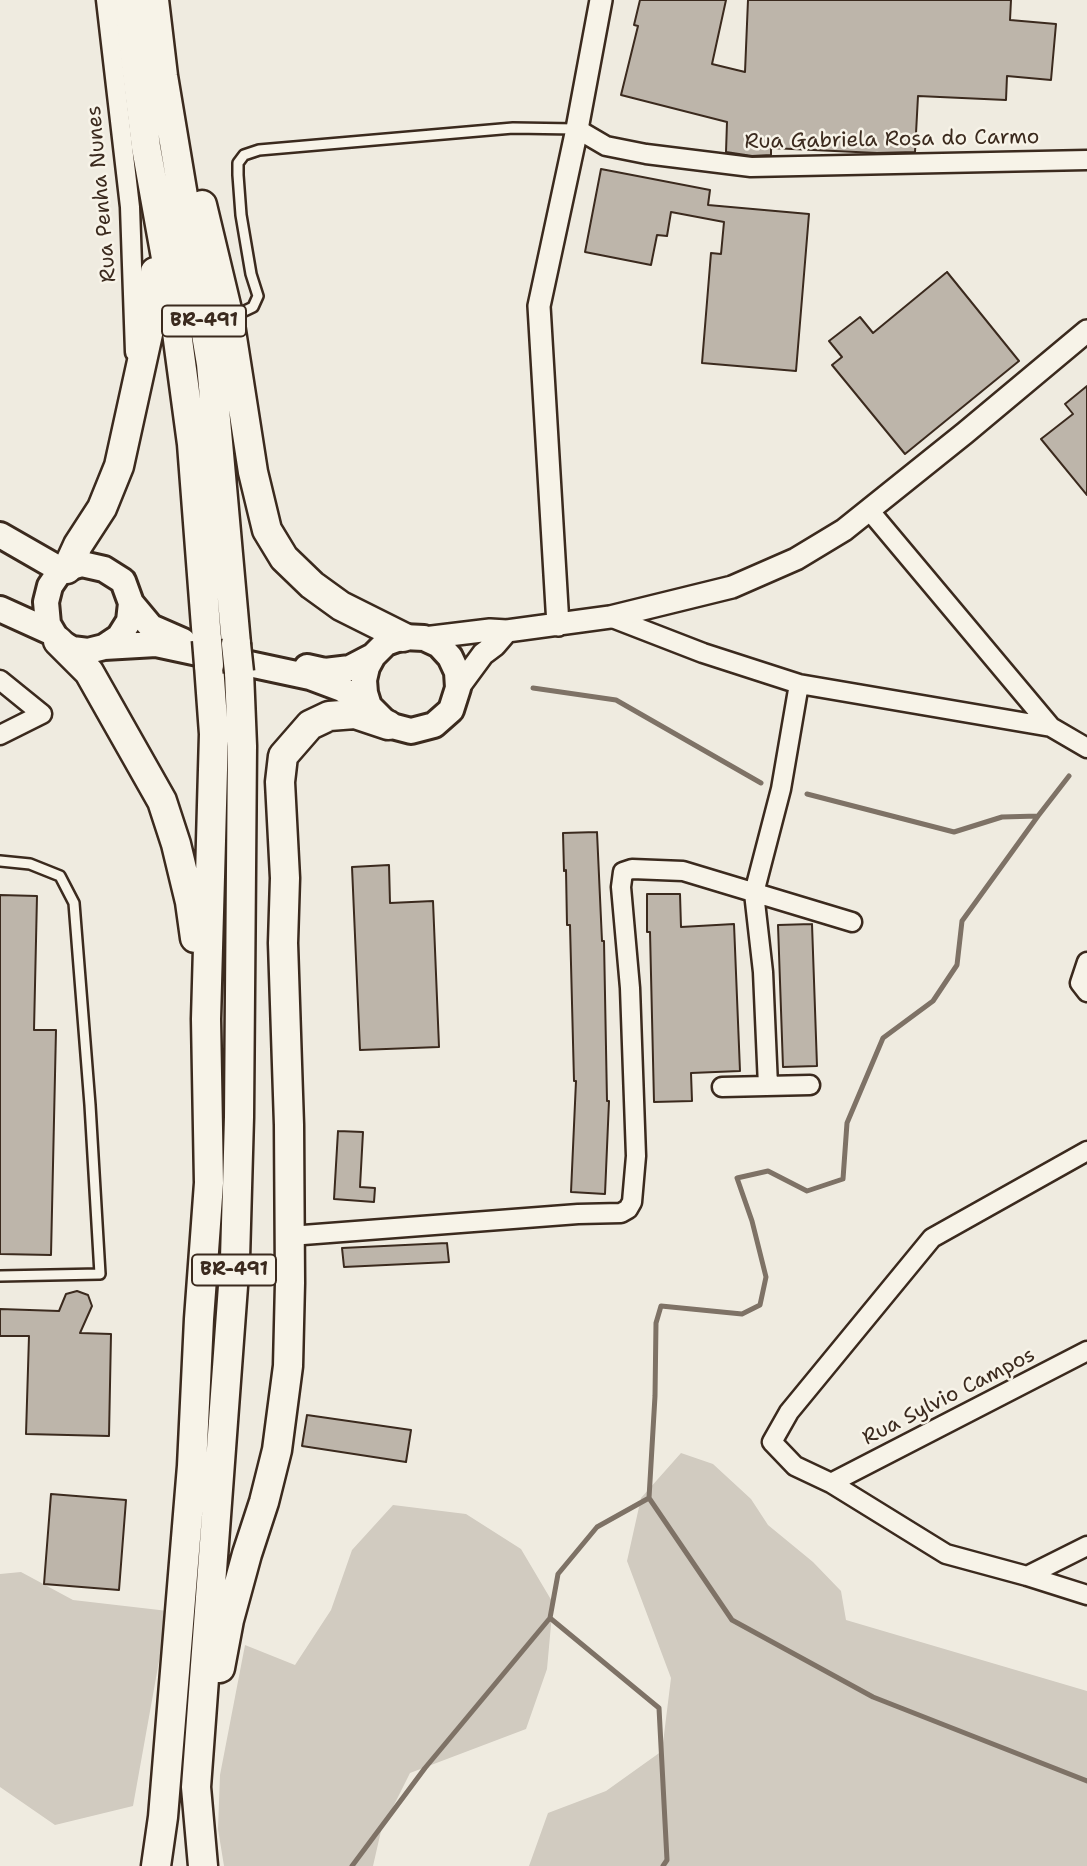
<!DOCTYPE html>
<style>
body{margin:0}
canvas{display:block;background:#efebe0}
</style>
<canvas width="1087" height="1866"></canvas>
<script>
const c = document.querySelector('canvas').getContext('2d');
c.lineJoin = 'round';
function fill(path, color) { c.fillStyle = color; c.fill(path, 'evenodd'); }
const toPath = rows => new Path2D(rows.map(r => 'M' + r).join(''));
function stroke(path, color, width, dash) { c.strokeStyle = color; c.lineWidth = width; c.lineCap = dash ? 'butt' : 'round'; c.setLineDash(dash || []); c.stroke(path); }
function drawText(font, color, halo, rows, align = 'center') {
  c.font = font + ' "Shantell Sans",sans-serif'; c.lineWidth = 5; c.setLineDash([]); c.textBaseline = 'middle'; c.strokeStyle = halo; c.fillStyle = color; for (const [text, x, y, turn = 0] of rows) {
    c.save(); c.translate(x, y); c.rotate((+turn || 0) * Math.PI / 180); c.textAlign = isNaN(turn) ? turn : align; if (halo) c.strokeText(text, 0, 0); c.fillText(text, 0, 0); c.restore();
  }
}
const green = toPath([
 [681,1453,713,1464,751,1499,768,1525,813,1562,841,1591,846,1620,1087,1691,1087,1866,529,1866,548,1813,606,1791,662,1751,671,1678,627,1561,641,1498],
 [393,1505,466,1514,521,1549,553,1603,547,1669,526,1729,410,1773,381,1831,373,1866,224,1866,218,1829,220,1775,245,1645,295,1665,331,1610,352,1550],
 [21,1572,73,1600,168,1611,133,1806,55,1825,0,1787,0,1574]
]);
const stream = toPath([
 [533,688,616,700,761,783],
 [807,794,954,832,1002,817,1038,816,1069,776],
 [649,1498,732,1620,873,1697,1087,1781],
 [352,1866,425,1768,550,1618],
 [663,1866,667,1860,659,1708,550,1618,558,1574,597,1527,649,1498,655,1396,656,1323,661,1306,742,1314,760,1305,766,1277,752,1221,737,1178,768,1171,807,1191,843,1179,847,1123,883,1038,933,1001,957,965,962,921,1038,816]
]);
const building = toPath([
 [640,0,726,0,712,64,745,72,748,0,1011,0,1010,20,1056,24,1051,80,1007,76,1006,100,918,96,915,152,877,153,771,148,771,155,752,156,726,152,727,122,621,95,638,26,634,25,640,0],
 [601,169,710,190,708,205,809,214,796,371,702,363,711,253,721,254,724,222,671,212,667,236,657,235,651,265,585,252,601,169],
 [947,272,1019,361,905,454,832,365,842,357,829,341,860,317,873,333,947,272],
 [1087,386,1087,495,1041,439,1073,414,1065,404,1087,386],
 [597,832,602,941,604,941,607,1101,609,1101,605,1194,571,1192,576,1081,574,1081,570,925,567,925,566,870,564,871,563,833,597,832],
 [389,865,390,903,433,901,439,1047,360,1050,352,867,389,865],
 [647,894,680,894,681,927,734,924,740,1071,691,1073,692,1101,654,1102,650,932,647,932,647,894],
 [0,895,37,896,34,1030,56,1030,51,1255,0,1254,0,895],
 [812,924,817,1066,783,1067,778,925,812,924],
 [338,1131,363,1132,360,1187,375,1188,374,1202,334,1199,338,1131],
 [447,1243,449,1262,344,1267,342,1248,447,1243],
 [77,1291,88,1295,92,1306,80,1333,111,1334,109,1436,26,1434,29,1336,0,1336,0,1309,59,1311,66,1294,77,1291],
 [307,1415,411,1430,406,1462,302,1446,307,1415],
 [51,1494,126,1500,119,1590,44,1584,51,1494]
]);
const service = toPath([
 [234,316,253,307,258,296,251,274,241,215,238,175,238,163,244,155,259,150,513,128,576,129],
 [0,861,30,864,60,876,74,903,90,1105,100,1274,0,1276]
]);
const minor = toPath([
 [106,0,130,207,135,352],
 [577,129,606,146,646,154,751,167,1087,160],
 [869,510,1051,727,1087,748],
 [610,617,703,653,799,684,1051,727],
 [0,680,42,714,0,735],
 [1087,962,1080,983,1087,992],
 [768,1086,763,972,754,893,781,789,799,684],
 [722,1087,810,1085],
 [1087,1151,932,1238,789,1412,772,1442,795,1466,831,1483,946,1554,1027,1576,1087,1595],
 [290,1236,578,1214,621,1213,628,1209,632,1202,636,1156,630,988,621,887,623,872,632,869,683,871,852,922],
 [831,1483,1087,1351],
 [1027,1576,1087,1546]
]);
const tertiary = toPath([
 [558,625,539,306,577,129,601,0],
 [424,638,490,630,507,631,610,617,732,587,796,559,844,530,965,433,1087,331],
 [458,688,483,654,495,645,507,631]
]);
const secondary = toPath([
 [0,535,61,570],
 [82,564,104,569,123,581,131,603,129,621,119,637,104,647,88,651,72,649,58,641,48,624,46,602,50,586,61,570,82,564],
 [131,603,151,627,183,641],
 [0,609,53,633],
 [104,647,156,644,310,677,342,689,369,706,388,725,411,731,434,725,451,710,458,688,457,672,450,657,439,645,424,638,403,637,386,643,373,656,367,667,364,680,365,693,369,706],
 [307,667,325,671,350,668,373,656]
]);
const trunk = toPath([
 [128,0,146,147,170,280,192,444,207,640],
 [154,0,163,76,211,364,236,644],
 [202,205,229,318,253,472,267,530,284,558,312,585,341,606,403,637],
 [67,569,78,545,102,508,119,466,155,302,155,272],
 [58,641,89,672,162,801,176,844,190,902,195,938],
 [220,1668,229,1620,247,1554,264,1502,277,1450,288,1366,290,1283,289,1125,283,943,285,878,280,782,283,756,310,725,329,716,355,714,388,725],
 [156,1866,163,1817,192,1466,199,1319,209,1183,206,1019,214,734,209,665],
 [203,1866,196,1787,235,1259,239,1117,242,746,239,672]
]);
const trunkBridge = toPath([
 [207,640,209,665],
 [236,644,239,672]
]);
const shields = [
 [204,321,84],
 [234,1270,84]
];
const shieldNames = [
 ["BR-491",204,321],
 ["BR-491",234,1270]
];
const streetNames = [
 ["Rua Gabriela Rosa do Carmo",892,140,-1],
 ["Rua Penha Nunes",102,194,-95],
 ["Rua Sylvio Campos",949,1397,-27]
];
fill(green, '#d1cbc0');
stroke(stream, '#7e7266', 5);
fill(building, '#bdb5aa');
stroke(building, '#3b2a1e', 2);
stroke(service, '#3b2a1e', 14);
stroke(minor, '#3b2a1e', 23);
stroke(tertiary, '#3b2a1e', 26);
stroke(secondary, '#3b2a1e', 30);
stroke(trunk, '#3b2a1e', 33);
stroke(service, '#f7f3e8', 9);
stroke(minor, '#f7f3e8', 18);
stroke(tertiary, '#f7f3e8', 21);
stroke(secondary, '#f7f3e8', 24);
stroke(trunk, '#f7f3e8', 28);
stroke(trunkBridge, '#3b2a1e', 33, []);
stroke(trunkBridge, '#f7f3e8', 28);
for (const [x, y, w] of shields) { const box = new Path2D(); box.roundRect(x - w / 2, y - 15.5, w, 31, 5); c.fillStyle = '#f7f3e8'; c.fill(box); stroke(box, '#3b2a1e', 2); }
drawText('bold 19px', '#3b2a1e', null, shieldNames);
drawText('21px', '#3b2a1e', '#f7f3e8', streetNames);
</script>
